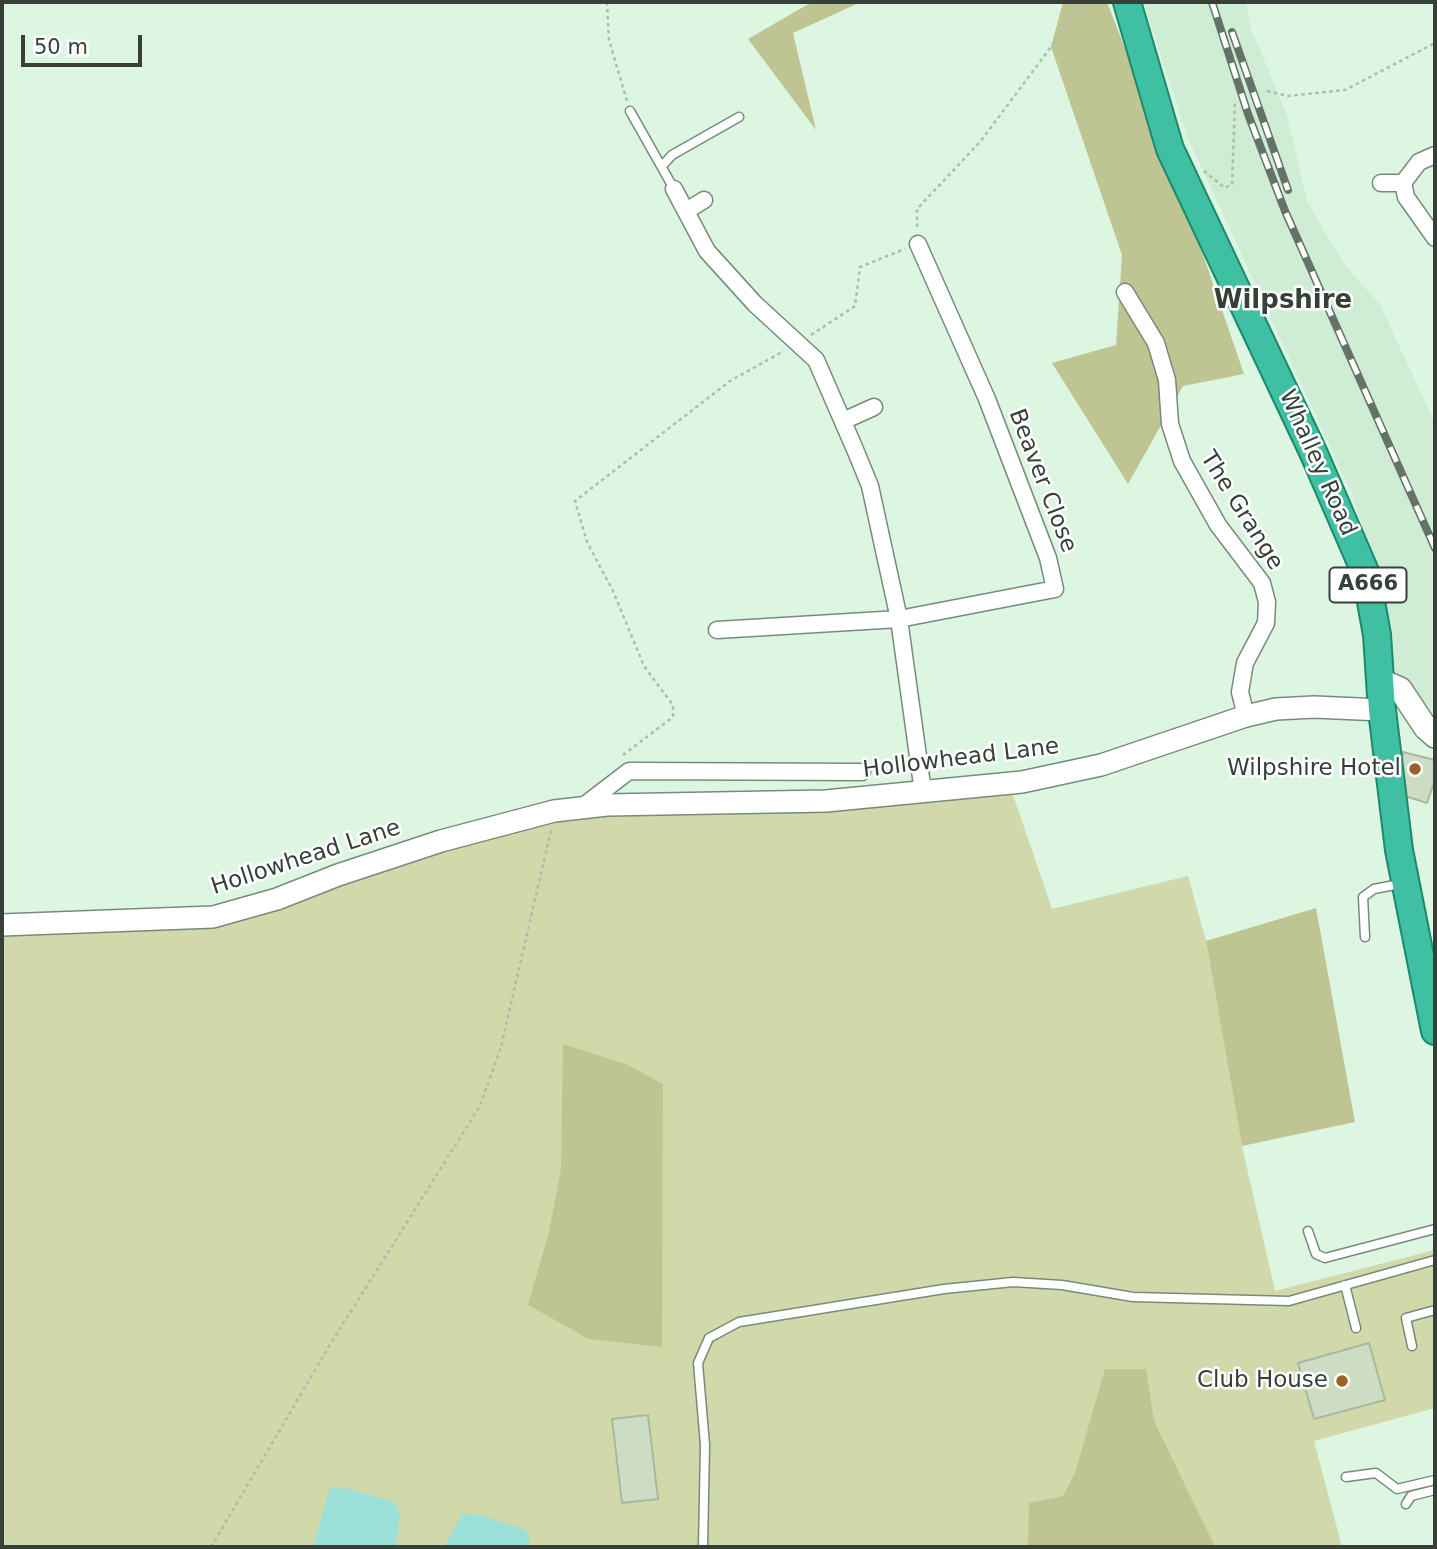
<!DOCTYPE html>
<style>
body{margin:0}
#map{position:relative;width:1437px;height:1549px;overflow:hidden;background:#ddf6e2;font-family:"DejaVu Sans",sans-serif}
canvas{display:block}
.frame{position:absolute;inset:0;border:4px solid #364038;pointer-events:none}
.scale{position:absolute;left:21px;top:35px;width:121px;height:32px;box-sizing:border-box;border:4px solid #364038;border-top:0;padding-left:9px;font-size:21px;line-height:24px;white-space:nowrap;color:#364038;-webkit-text-stroke:5px #fff;paint-order:stroke}
</style>
<div id="map">
<canvas width="1437" height="1549"></canvas>
<div class="frame"></div>
<div class="scale">50 m</div>
</div>
<script>
const c = document.querySelector('canvas').getContext('2d');
c.lineJoin = 'round';
function fill(path, color) { c.fillStyle = color; c.fill(path, 'evenodd'); }
const toPath = rows => new Path2D(rows.map(r => 'M' + r).join(''));
function stroke(path, color, width, dash) { c.strokeStyle = color; c.lineWidth = width; c.lineCap = dash ? 'butt' : 'round'; c.setLineDash(dash || []); c.stroke(path); }
function drawText(font, color, halo, rows, align = 'center') {
  c.font = font + ' "DejaVu Sans",sans-serif'; c.lineWidth = 5; c.setLineDash([]); c.textBaseline = 'middle'; c.strokeStyle = halo; c.fillStyle = color; for (const [text, x, y, turn = 0] of rows) {
    c.save(); c.translate(x, y); c.rotate((+turn || 0) * Math.PI / 180); c.textAlign = isNaN(turn) ? turn : align; if (halo) c.strokeText(text, 0, 0); c.fillText(text, 0, 0); c.restore();
  }
}
const built = toPath([
 [1143,2,1246,2,1251,28,1287,115,1307,201,1343,262,1380,305,1435,423,1435,714,1401,675,1394,673,1376,569,1351,492,1187,136]
]);
const green = toPath([
 [1009,783,1052,909,1188,876,1206,941,1242,1146,1275,1291,1435,1250,1435,1408,1314,1441,1342,1547,2,1547,2,925,213,917,511,821]
]);
const forest = toPath([
 [812,2,861,2,793,33,816,130,748,39],
 [1063,2,1107,2,1185,202,1244,374,1183,386,1128,484,1052,363,1116,345,1122,255,1051,47],
 [1316,908,1355,1122,1242,1146,1206,941],
 [563,1044,628,1065,663,1084,662,1347,589,1339,528,1305,549,1232,561,1168],
 [1105,1369,1146,1369,1154,1421,1215,1547,1028,1547,1029,1503,1063,1496,1075,1473]
]);
const water = toPath([
 [330,1487,349,1489,394,1502,400,1512,396,1547,313,1547],
 [463,1513,480,1515,526,1530,530,1541,527,1547,444,1547]
]);
const building = toPath([
 [1403,752,1435,760,1435,780,1427,803,1405,796,1400,781,1403,752],
 [1369,1343,1385,1400,1314,1419,1298,1363,1369,1343],
 [648,1415,658,1499,622,1503,612,1419,648,1415]
]);
const path = toPath([
 [607,2,609,40,627,101],
 [1267,91,1288,96,1345,90,1435,43],
 [1204,171,1225,188,1232,184,1235,102],
 [917,227,917,209,980,142,1051,47,1080,2],
 [811,335,855,306,860,267,905,249],
 [623,755,673,717,673,705,644,666,613,591,587,542,575,501,730,381,784,351],
 [211,1547,331,1343,480,1106,501,1047,551,830]
]);
const service = toPath([
 [630,111,674,189],
 [662,166,672,155,739,117],
 [1365,937,1363,897,1374,889,1400,884],
 [1308,1231,1316,1254,1325,1258,1435,1229],
 [1345,1285,1356,1328],
 [1412,1346,1406,1318,1435,1310],
 [1346,1477,1376,1473,1397,1489,1435,1480],
 [1406,1504,1411,1496,1435,1490],
 [703,1547,705,1445,698,1363,709,1338,739,1322,944,1289,1013,1282,1062,1285,1133,1297,1289,1301,1435,1260]
]);
const minor = toPath([
 [1435,155,1419,162,1403,183,1406,197,1435,238],
 [1381,183,1403,183],
 [674,189,707,251,755,304,816,360,854,447,870,486,899,619,923,792],
 [686,211,704,200],
 [1125,292,1156,343,1167,380,1170,424,1182,461,1218,525,1262,583,1267,602,1266,623,1245,663,1240,692,1246,716],
 [843,421,874,407],
 [717,630,899,619,1055,589,1048,558,987,399,918,244],
 [582,807,629,771,862,772]
]);
const tertiary = toPath([
 [2,925,213,917,277,899,338,875,441,841,554,811,607,805,826,801,1022,782,1101,765,1246,716,1276,709,1314,707,1382,710]
]);
const secondary = toPath([
 [1379,680,1400,689,1426,728,1435,736]
]);
const trunk = toPath([
 [1127,2,1170,149,1314,454,1366,574,1377,635,1382,710,1399,850,1435,1031]
]);
const rail = toPath([
 [1212,2,1248,114,1285,211,1435,548],
 [1232,32,1288,190]
]);
const markers = [
 [1415,769,7,"#9e6026"],
 [1342,1381,7,"#9e6026"]
];
const shields = [
 [1368,585,77]
];
const shieldNames = [
 ["A666",1368,585]
];
const streetNames = [
 ["Whalley Road",1317,463,66],
 ["Beaver Close",1042,481,69],
 ["The Grange",1241,511,58],
 ["Hollowhead Lane",961,759,-7],
 ["Hollowhead Lane",306,858,-18]
];
const poiNames = [
 ["Wilpshire Hotel",1401,769],
 ["Club House",1328,1381]
];
const quarterNames = [
 ["Wilpshire",1283,301]
];
fill(built, '#ceedd4');
fill(green, '#d1d8aa');
fill(forest, '#bec592');
fill(water, '#9be0d9');
fill(building, '#cdddc4');
stroke(building, '#a9b8a0', 2);
stroke(service, '#768c7a', 11);
stroke(minor, '#768c7a', 19);
stroke(tertiary, '#768c7a', 24);
stroke(secondary, '#768c7a', 26);
stroke(trunk, '#1d896d', 30);
stroke(path, '#aabfae', 2.5, [3.5, 3.5]);
stroke(service, '#fff', 8);
stroke(minor, '#fff', 16);
stroke(tertiary, '#fff', 21);
stroke(secondary, '#fff', 23);
stroke(trunk, '#3fc0a2', 26);
stroke(rail, '#647267', 8);
stroke(rail, '#fff', 5, [16]);
for (const [x, y, r, color] of markers) { const dot = new Path2D(); dot.arc(x, y, r, 0, 2 * Math.PI); c.fillStyle = color; c.fill(dot); stroke(dot, '#fff', 2.5); }
for (const [x, y, w] of shields) { const box = new Path2D(); box.roundRect(x - w / 2, y - 17.5, w, 35, 5); c.fillStyle = '#fff'; c.fill(box); stroke(box, '#364038', 2); }
drawText('bold 21px', '#364038', null, shieldNames);
drawText('23px', '#364038', '#fff', streetNames);
drawText('23px', '#364038', '#fff', poiNames, 'right');
drawText('bold 26px', '#364038', '#fff', quarterNames);
</script>
